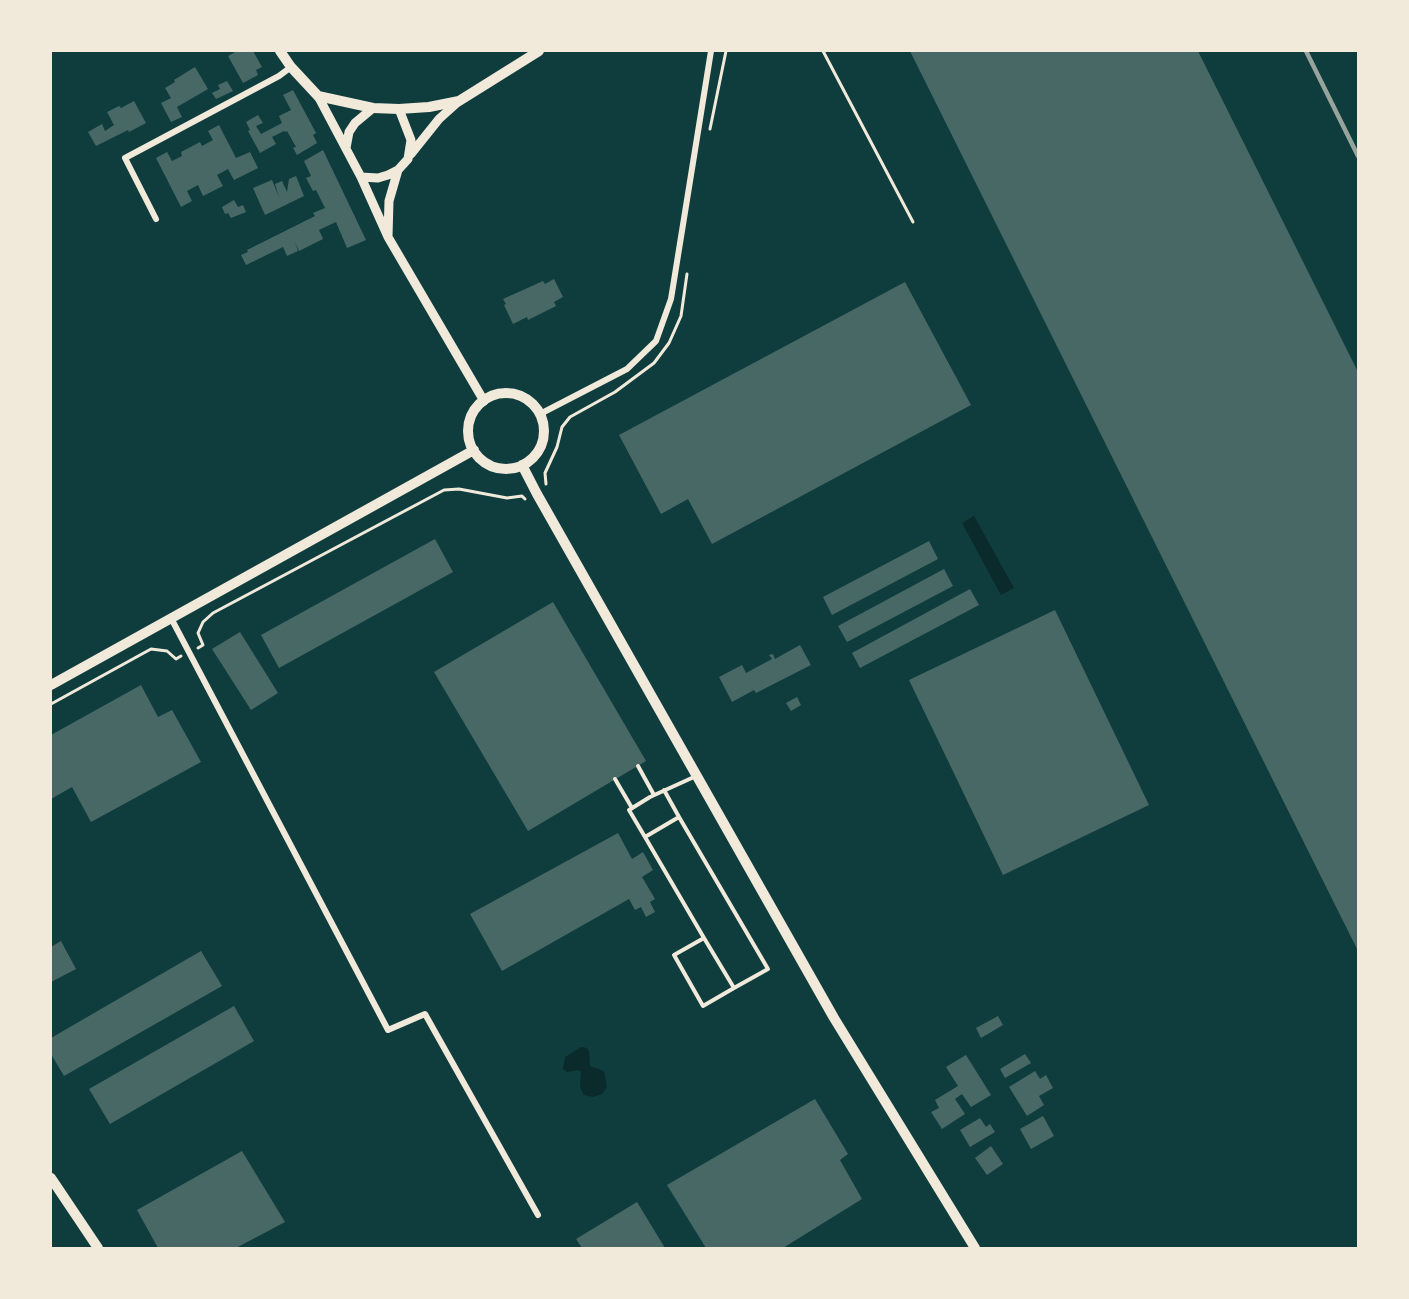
<!DOCTYPE html>
<style>
body{margin:0}
#map{position:relative;width:1409px;height:1299px;overflow:hidden;background:#0f3d3e;font-family:"Nunito Sans",sans-serif}
canvas{display:block}
.frame{position:absolute;inset:0;border:52px solid #f1e9da;pointer-events:none}
</style>
<div id="map">
<canvas width="1409" height="1299"></canvas>
<div class="frame"></div>
</div>
<script>
const c = document.querySelector('canvas').getContext('2d');
c.lineJoin = 'round';
function fill(path, color) { c.fillStyle = color; c.fill(path, 'evenodd'); }
const toPath = rows => new Path2D(rows.map(r => 'M' + r).join(''));
function stroke(path, color, width, dash) { c.strokeStyle = color; c.lineWidth = width; c.lineCap = dash ? 'butt' : 'round'; c.setLineDash(dash || []); c.stroke(path); }
const water = toPath([
 [974,516,1014,588,1001,595,962,523],
 [581,1047,587,1048,589,1051,590,1066,604,1071,607,1087,602,1094,593,1097,584,1095,580,1087,581,1072,578,1070,567,1072,563,1069,565,1057]
]);
const building = toPath([
 [237,51,253,51,262,67,256,70,258,75,243,83,228,56],
 [910,51,1198,51,1358,372,1358,951],
 [195,67,208,89,177,107,182,117,171,122,161,103,171,98,165,88,175,82,174,80],
 [227,81,233,91,216,99,212,93,220,89,218,85],
 [293,90,316,133,313,135,317,143,297,155,293,148,296,147,287,131,285,132,284,131,272,137,276,144,260,153,248,131,250,130,246,122,258,115,263,123,256,126,261,134,282,123,279,116,291,110,283,95],
 [134,101,146,123,129,132,128,130,96,146,88,132,102,124,105,131,114,125,107,112,119,106,121,108],
 [219,125,236,158,250,152,258,168,234,180,228,169,217,175,223,186,203,196,198,185,187,191,192,201,181,207,156,158,167,152,172,161,182,156,181,152,200,142,202,146,213,140,208,131],
 [323,150,366,240,347,248,336,222,319,230,323,239,299,251,295,242,298,251,287,256,283,247,246,265,241,255,248,252,247,250,315,216,313,213,325,208,316,190,313,191,306,178,311,176,304,161],
 [296,176,304,196,265,215,253,188,272,180,279,197,275,184,282,181,287,192,289,179],
 [234,200,238,207,243,205,246,212,231,218,228,213,225,214,222,207],
 [554,279,563,297,554,302,556,306,528,320,527,317,513,324,504,305,506,304,503,299,543,281,545,284],
 [905,282,971,405,712,544,688,499,661,514,619,435],
 [435,539,453,572,279,668,261,635],
 [929,541,938,559,832,615,823,597],
 [944,569,953,586,847,642,838,626],
 [970,589,979,605,860,668,852,653],
 [553,602,646,761,528,831,434,672],
 [1055,610,1149,805,1003,875,909,680],
 [240,632,278,693,251,710,212,649],
 [800,645,811,665,756,693,754,690,732,702,719,677,742,665,746,673,772,659,769,655,773,654,775,659],
 [141,685,158,717,172,710,201,762,91,822,72,787,51,799,51,735],
 [797,697,801,705,791,711,786,703],
 [618,833,632,859,643,852,653,870,642,877,655,899,650,902,655,912,646,917,641,907,635,910,629,899,502,971,470,914],
 [61,941,76,969,51,982,51,947],
 [201,951,222,986,64,1076,51,1054,51,1038],
 [234,1006,254,1041,110,1124,89,1089],
 [998,1016,1003,1025,981,1038,976,1028],
 [1025,1054,1031,1063,1005,1078,1000,1069],
 [966,1055,991,1095,971,1107,962,1094,955,1099,965,1114,942,1129,931,1112,939,1108,935,1100,958,1086,946,1067],
 [1035,1071,1040,1079,1046,1075,1053,1088,1039,1096,1044,1105,1027,1116,1009,1087],
 [815,1099,848,1154,840,1160,862,1199,783,1248,706,1248,667,1185],
 [1043,1116,1054,1136,1031,1149,1020,1129],
 [980,1118,986,1127,990,1124,995,1132,970,1147,960,1130],
 [991,1146,1003,1164,987,1175,975,1158],
 [242,1151,285,1222,236,1248,158,1248,137,1210],
 [637,1202,665,1248,582,1248,576,1239]
]);
const path = toPath([
 [823,51,913,222],
 [710,129,726,51],
 [546,484,545,473,557,447,562,427,570,417,615,392,654,363,669,343,681,316,687,274],
 [198,648,203,645,198,633,203,622,213,613,444,490,459,489,507,498,522,496,525,499],
 [51,704,151,649,167,651,176,659,181,656]
]);
const service = toPath([
 [638,766,654,795],
 [615,779,632,808],
 [664,790,679,817],
 [645,837,679,817,768,969,734,988,704,938,645,837,629,810,650,797,694,777],
 [704,938,674,955,703,1006,734,988]
]);
const minor = toPath([
 [156,219,125,158,279,76,291,67],
 [540,414,627,369,656,341,671,299,711,51],
 [171,618,388,1030,425,1014,538,1215]
]);
const tertiary = toPath([
 [318,96,361,177,388,237,484,401],
 [346,148,349,132,355,123,373,108],
 [411,154,439,119,459,101],
 [361,177,378,178,388,175,398,170,408,159,411,140,399,109],
 [388,236,389,201,398,170]
]);
const secondary = toPath([
 [280,51,291,67,318,96,373,108,399,109,429,107,459,101,539,51],
 '468 431a38 38 0 1 1 76 0a38 38 0 1 1-76 0Z',
 [522,465,537,494,834,1018,975,1248],
 [51,685,474,450],
 [51,1178,98,1248]
]);
const rail = toPath([
 [1306,51,1358,156]
]);
fill(water, '#0a2a2b');
fill(building, '#486865');
stroke(path, '#f1e9da', 3);
stroke(service, '#f1e9da', 4);
stroke(minor, '#f1e9da', 6);
stroke(tertiary, '#f1e9da', 9);
stroke(secondary, '#f1e9da', 10);
stroke(rail, '#97a49c', 4.5);
</script>
